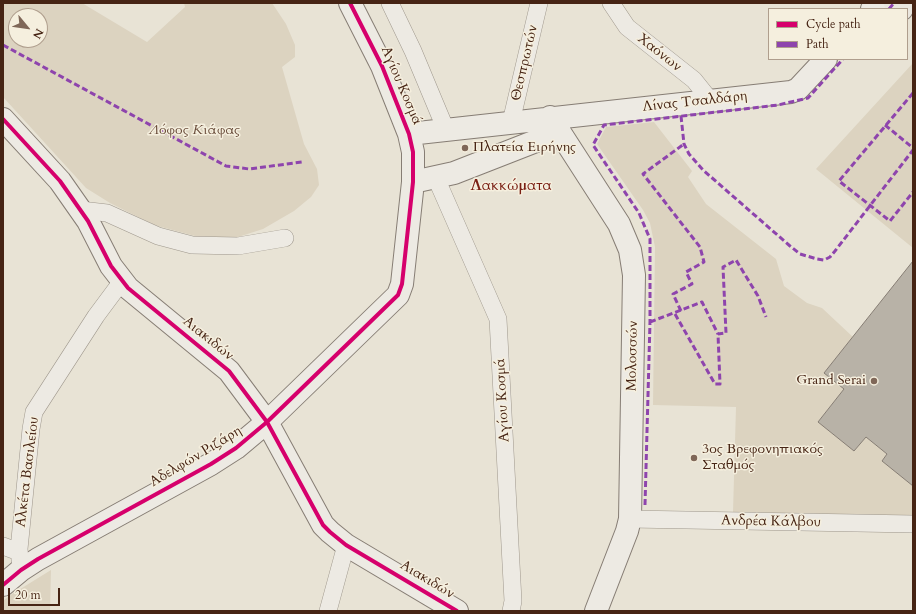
<!DOCTYPE html>
<meta charset="utf-8">
<style>
body{margin:0}
#map{position:relative;width:916px;height:614px;overflow:hidden;background:#e8e3d5;font-family:Cardo,serif}
canvas{display:block}
.frame{position:absolute;inset:0;border:4px solid #462414;pointer-events:none}
.legend{position:absolute;left:768px;top:8px;width:140px;height:52px;box-sizing:border-box;background:#f5efde;border:1px solid #af9e8d;margin:0;padding:5px 7px;list-style:none;font-size:12px;color:#462414}
.legend li{display:flex;align-items:center;gap:8px;height:20px}
.legend b{width:20px;border:1px solid #af9e8d}
.north{position:absolute;left:8px;top:8px;width:40px;height:40px;box-sizing:border-box;background:#f5efde;border:1px solid #af9e8d;border-radius:50%;rotate:119deg;font-size:11px;font-weight:700;line-height:16px;text-align:center;color:#462414}
.north::after{content:'';display:block;margin:auto;width:14px;height:18px;background:#7f6758;clip-path:polygon(50% 0,100% 100%,50% 72%,0 100%)}
.scale{position:absolute;left:8px;top:588px;width:52px;height:18px;box-sizing:border-box;border:2px solid #462414;border-top:0;padding-left:5px;font-size:12px;line-height:14px;white-space:nowrap;color:#462414;-webkit-text-stroke:3px #f5efde;paint-order:stroke}
</style>
<div id="map">
<canvas width="916" height="614"></canvas>
<div class="frame"></div>
<ul class="legend">
<li><b style="height:5px;background:#d6006c"></b>Cycle path</li>
<li><b style="height:5px;background:#8e44ad"></b>Path</li>
</ul>
<div class="north">N</div>
<div class="scale">20 m</div>
</div>
<script>
const c = document.querySelector('canvas').getContext('2d');
c.lineJoin = 'round';
function fill(path, color) { c.fillStyle = color; c.fill(path, 'evenodd'); }
const toPath = rows => new Path2D(rows.map(r => 'M' + r).join(''));
function stroke(path, color, width, dash) { c.strokeStyle = color; c.lineWidth = width; c.lineCap = dash ? 'butt' : 'round'; c.setLineDash(dash || []); c.stroke(path); }
function drawText(font, color, halo, rows, align = 'center') {
  c.font = font + ' Cardo,serif'; c.lineWidth = 3; c.setLineDash([]); c.textBaseline = 'middle'; c.strokeStyle = halo; c.fillStyle = color; for (const [text, x, y, turn = 0] of rows) {
    c.save(); c.translate(x, y); c.rotate((+turn || 0) * Math.PI / 180); c.textAlign = isNaN(turn) ? turn : align; if (halo) c.strokeText(text, 0, 0); c.fillText(text, 0, 0); c.restore();
  }
}
const green = toPath([
 [3,3,82,3,147,42,185,7,184,3,272,3,286,24,295,45,295,57,282,67,304,144,317,169,319,185,311,197,294,211,263,229,238,237,210,240,154,225,110,203,86,188,3,97],
 [16,16,40,16,40,40,16,40],
 [913,63,913,248,816,169],
 [654,122,692,171,688,177,706,204,776,259,784,286,807,303,822,308,853,337,824,373,844,389,818,422,854,451,866,437,887,454,882,461,913,486,913,516,733,512,736,407,653,405,655,247,650,223,643,210,597,144,606,127],
 [51,570,50,611,3,611,3,601,9,596]
]);
const building = toPath([
 [913,261,913,486,882,461,887,454,866,437,854,451,818,422,844,389,824,373,913,261]
]);
const street = toPath([
 [390,3,413,51,446,130],
 [611,3,627,27,694,80,710,100],
 [511,122,539,3],
 [436,178,498,319,513,601,511,611],
 [81,210,107,213,158,236,192,245,238,246,285,238],
 [630,519,913,524],
 [3,546,19,552],
 [21,570,19,549,31,429,34,412,96,316,122,281],
 [328,611,346,545]
]);
const secondary = toPath([
 [872,9,878,3],
 [550,117,619,224,630,250,634,275,630,519,627,531,596,611],
 [3,119,60,181,88,221,111,266,128,288,229,371,267,422,323,525,330,532,346,545,457,611],
 [409,134,791,92,798,89,826,59],
 [413,182,454,173,559,132],
 [3,585,21,570,38,559,211,464,236,448,267,422,398,295,402,284,413,182,413,152,409,134,382,66,350,3]
]);
const primary = toPath([
 [895,3,902,9]
]);
const quiet = toPath([
 [889,9,894,3],
 [3,45,226,166,249,169,302,162],
 [913,93,839,181,890,221,913,192],
 [681,116,684,144,689,154,703,170,790,246,800,254,817,259,824,260,830,257,835,251,913,150],
 [885,125,913,148],
 [681,311,673,294,692,284,686,272,704,262,700,247,643,174,684,144],
 [675,314,715,384,720,384,718,334,726,333,723,267,736,260,758,296,766,317],
 [650,322,702,302,718,334],
 [645,505,650,322,650,239,639,213,593,145,604,125,778,105,808,98,843,59]
]);
const cycleway = toPath([
 [3,119,60,181,88,221,111,266,128,288,229,371,267,422,323,525,330,532,346,545,457,611],
 [3,585,21,570,38,559,211,464,236,448,267,422,398,295,402,284,413,182,413,152,409,134,382,66,350,3]
]);
const markers = [
 [465,148,4,"#7f6758"],
 [874,381,4,"#7f6758"],
 [694,458,4,"#7f6758"]
];
const streetNames = [
 ["Χαόνων",659,53,38],
 ["Θεσπρωτών",525,63,-77],
 ["Αγίου Κοσμά",401,86,67],
 ["Λίνας Τσαλδάρη",695,102,-6],
 ["Αιακιδών",208,339,39],
 ["Μολοσσών",633,356,-89],
 ["Αγίου Κοσμά",503,400,-93],
 ["Αδελφών Ριζάρη",196,457,-31],
 ["Αλκέτα Βασιλείου",28,472,-83],
 ["Ανδρέα Κάλβου",771,522,1],
 ["Αιακιδών",427,580,31]
];
const parkNames = [
 ["Λόφος Κιάφας",195,131]
];
const poiNames = [
 ["Πλατεία Ειρήνης",473,148],
 ["Grand Serai",866,381,"right"],
 ["3ος Βρεφονηπιακός",702,450],
 ["Σταθμός",702,466]
];
const neighbourhoodNames = [
 ["Λακκώματα",511,187]
];
fill(green, '#dcd3c0');
fill(building, '#b8b2a7');
stroke(building, '#867d74', 1);
stroke(street, '#9e978c', 18);
stroke(secondary, '#867d74', 24);
stroke(primary, '#867d74', 24);
stroke(street, '#edeae3', 17);
stroke(secondary, '#edeae3', 22);
stroke(primary, '#eae6de', 22);
stroke(quiet, '#8e44ad', 3, [6, 3]);
stroke(cycleway, '#d6006c', 4);
for (const [x, y, r, color] of markers) { const dot = new Path2D(); dot.arc(x, y, r, 0, 2 * Math.PI); c.fillStyle = color; c.fill(dot); stroke(dot, '#f5efde', 1.5); }
drawText('14px', '#462414', '#f5efde', streetNames);
drawText('italic 14px', '#694c3a', '#f5efde', parkNames);
drawText('14px', '#462414', '#f5efde', poiNames, 'left');
drawText('bold 15px', '#7a1f14', '#f5efde', neighbourhoodNames);
</script>
